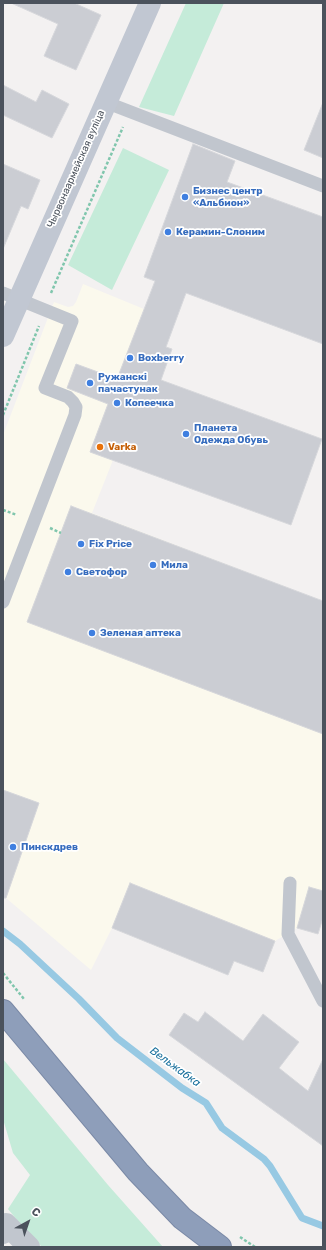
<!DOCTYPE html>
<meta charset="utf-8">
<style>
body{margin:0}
#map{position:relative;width:326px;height:1250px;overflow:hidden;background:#f3f1f1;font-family:Rubik,sans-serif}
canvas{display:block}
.frame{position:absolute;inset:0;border:4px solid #4b525c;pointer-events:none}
.north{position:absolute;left:8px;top:1202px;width:40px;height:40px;-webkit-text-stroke:3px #fff;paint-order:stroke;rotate:40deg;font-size:11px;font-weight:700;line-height:16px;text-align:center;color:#4b525c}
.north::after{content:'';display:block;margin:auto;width:14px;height:18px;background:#4b525c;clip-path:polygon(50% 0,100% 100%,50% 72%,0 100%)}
</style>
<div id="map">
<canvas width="326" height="1250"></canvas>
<div class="frame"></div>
<div class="north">С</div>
</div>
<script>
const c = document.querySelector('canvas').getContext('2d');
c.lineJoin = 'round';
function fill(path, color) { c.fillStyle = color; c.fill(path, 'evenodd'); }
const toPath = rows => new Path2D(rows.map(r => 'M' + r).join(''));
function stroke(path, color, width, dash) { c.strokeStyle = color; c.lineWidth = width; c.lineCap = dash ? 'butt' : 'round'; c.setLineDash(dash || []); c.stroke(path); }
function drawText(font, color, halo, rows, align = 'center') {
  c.font = font + ' Rubik,sans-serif'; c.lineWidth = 3.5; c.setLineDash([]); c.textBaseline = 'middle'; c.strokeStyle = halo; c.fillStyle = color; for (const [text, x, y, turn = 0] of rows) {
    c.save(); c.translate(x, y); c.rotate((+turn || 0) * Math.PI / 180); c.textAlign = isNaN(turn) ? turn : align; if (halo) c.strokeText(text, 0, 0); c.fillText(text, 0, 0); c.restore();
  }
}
const commercial = toPath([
 [83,284,144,309,134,335,172,349,161,380,322,439,291,525,113,460,92,513,323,601,323,918,318,934,297,928,275,941,263,972,234,961,228,975,112,928,91,970,6,898,7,893,3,892,3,435,54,302,68,307,73,306,76,302]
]);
const green = toPath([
 [186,3,224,3,174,116,139,107],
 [123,148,169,170,112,290,68,265],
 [3,1059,108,1185,163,1247,42,1247,26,1231,8,1209,30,1175,13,1153,3,1119]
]);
const stream = toPath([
 [3,931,20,944,79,999,117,1038,182,1088,206,1103,222,1128,264,1159,270,1166,302,1218,323,1226]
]);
const building = toPath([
 [11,3,74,3,101,15,76,70,44,56,58,24,11,3],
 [3,85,36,102,42,90,69,104,52,138,3,115,3,85],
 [322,105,323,105,323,158,304,150,322,105],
 [193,144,235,161,227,182,323,217,323,344,186,293,166,347,172,349,161,380,322,439,291,525,90,452,108,404,67,388,76,364,117,379,155,281,144,277,193,144],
 [3,164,40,180,28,209,21,206,3,249,3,164],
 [71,506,323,601,323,734,27,622,71,506],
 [3,790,39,803,6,898,3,898,3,790],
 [130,883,275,941,263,972,234,961,228,975,112,928,130,883],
 [309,887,323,891,323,918,318,934,297,928,309,887],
 [205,1012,243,1041,263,1014,299,1042,279,1068,308,1091,323,1059,323,1146,169,1035,184,1013,198,1022,205,1012]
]);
const path = toPath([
 [51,293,123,127],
 [3,415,39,326],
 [3,510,17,515],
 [50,528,61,533],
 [3,973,24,999],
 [240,1237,255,1247]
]);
const lane = toPath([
 [105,102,323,186],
 [3,293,72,321,45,388,68,397,73,402,76,407,75,415,3,602],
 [290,883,288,934,323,1001]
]);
const street = toPath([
 [3,1233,6,1224,29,1247]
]);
const secondary = toPath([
 [3,336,150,3]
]);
const highway = toPath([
 [3,1011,138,1172,182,1218,220,1247]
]);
const markers = [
 [185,197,4,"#3f7fe0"],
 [168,232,4,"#3f7fe0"],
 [130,358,4,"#3f7fe0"],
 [90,383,4,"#3f7fe0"],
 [117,403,4,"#3f7fe0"],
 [186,434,4,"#3f7fe0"],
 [100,447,4,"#e8710a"],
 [81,544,4,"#3f7fe0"],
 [153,565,4,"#3f7fe0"],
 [68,572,4,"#3f7fe0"],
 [92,633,4,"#3f7fe0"],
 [13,847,4,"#3f7fe0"]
];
const streetNames = [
 ["Чырвонаармейская вуліца",76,169,-66]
];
const shopNames = [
 ["Бизнес центр",193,191],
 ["«Альбион»",193,203],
 ["Керамин-Слоним",176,232],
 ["Boxberry",138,358],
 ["Ружанскі",98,377],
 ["пачастунак",98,389],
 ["Копеечка",125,403],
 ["Планета",194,428],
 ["Одежда Обувь",194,440],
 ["Fix Price",89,544],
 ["Мила",161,565],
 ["Светофор",76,572],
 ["Зеленая аптека",100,633],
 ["Пинскдрев",21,847]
];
const foodNames = [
 ["Varka",108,447]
];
const waterNames = [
 ["Вельжабка",175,1067,36]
];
fill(commercial, '#fbf9ed');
fill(green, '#c5ebd9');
stroke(stream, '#97c9e3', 7);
fill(building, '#cbcdd3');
stroke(building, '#d6d7db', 1);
stroke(highway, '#7a89a6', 24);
stroke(path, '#80c6ad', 2.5, [3, 2]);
stroke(lane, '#c1c6ce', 13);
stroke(street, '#c1c6ce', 22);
stroke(secondary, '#c1c7d2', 22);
stroke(highway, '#8e9eba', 22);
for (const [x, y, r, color] of markers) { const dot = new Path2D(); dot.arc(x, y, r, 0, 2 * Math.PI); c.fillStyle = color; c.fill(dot); stroke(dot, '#fff', 1.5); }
drawText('10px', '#4b525c', '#fff', streetNames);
drawText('bold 10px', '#366cbe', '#fff', shopNames, 'left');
drawText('bold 10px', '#c56008', '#fff', foodNames, 'left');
drawText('italic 11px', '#1c729e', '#fff', waterNames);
</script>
